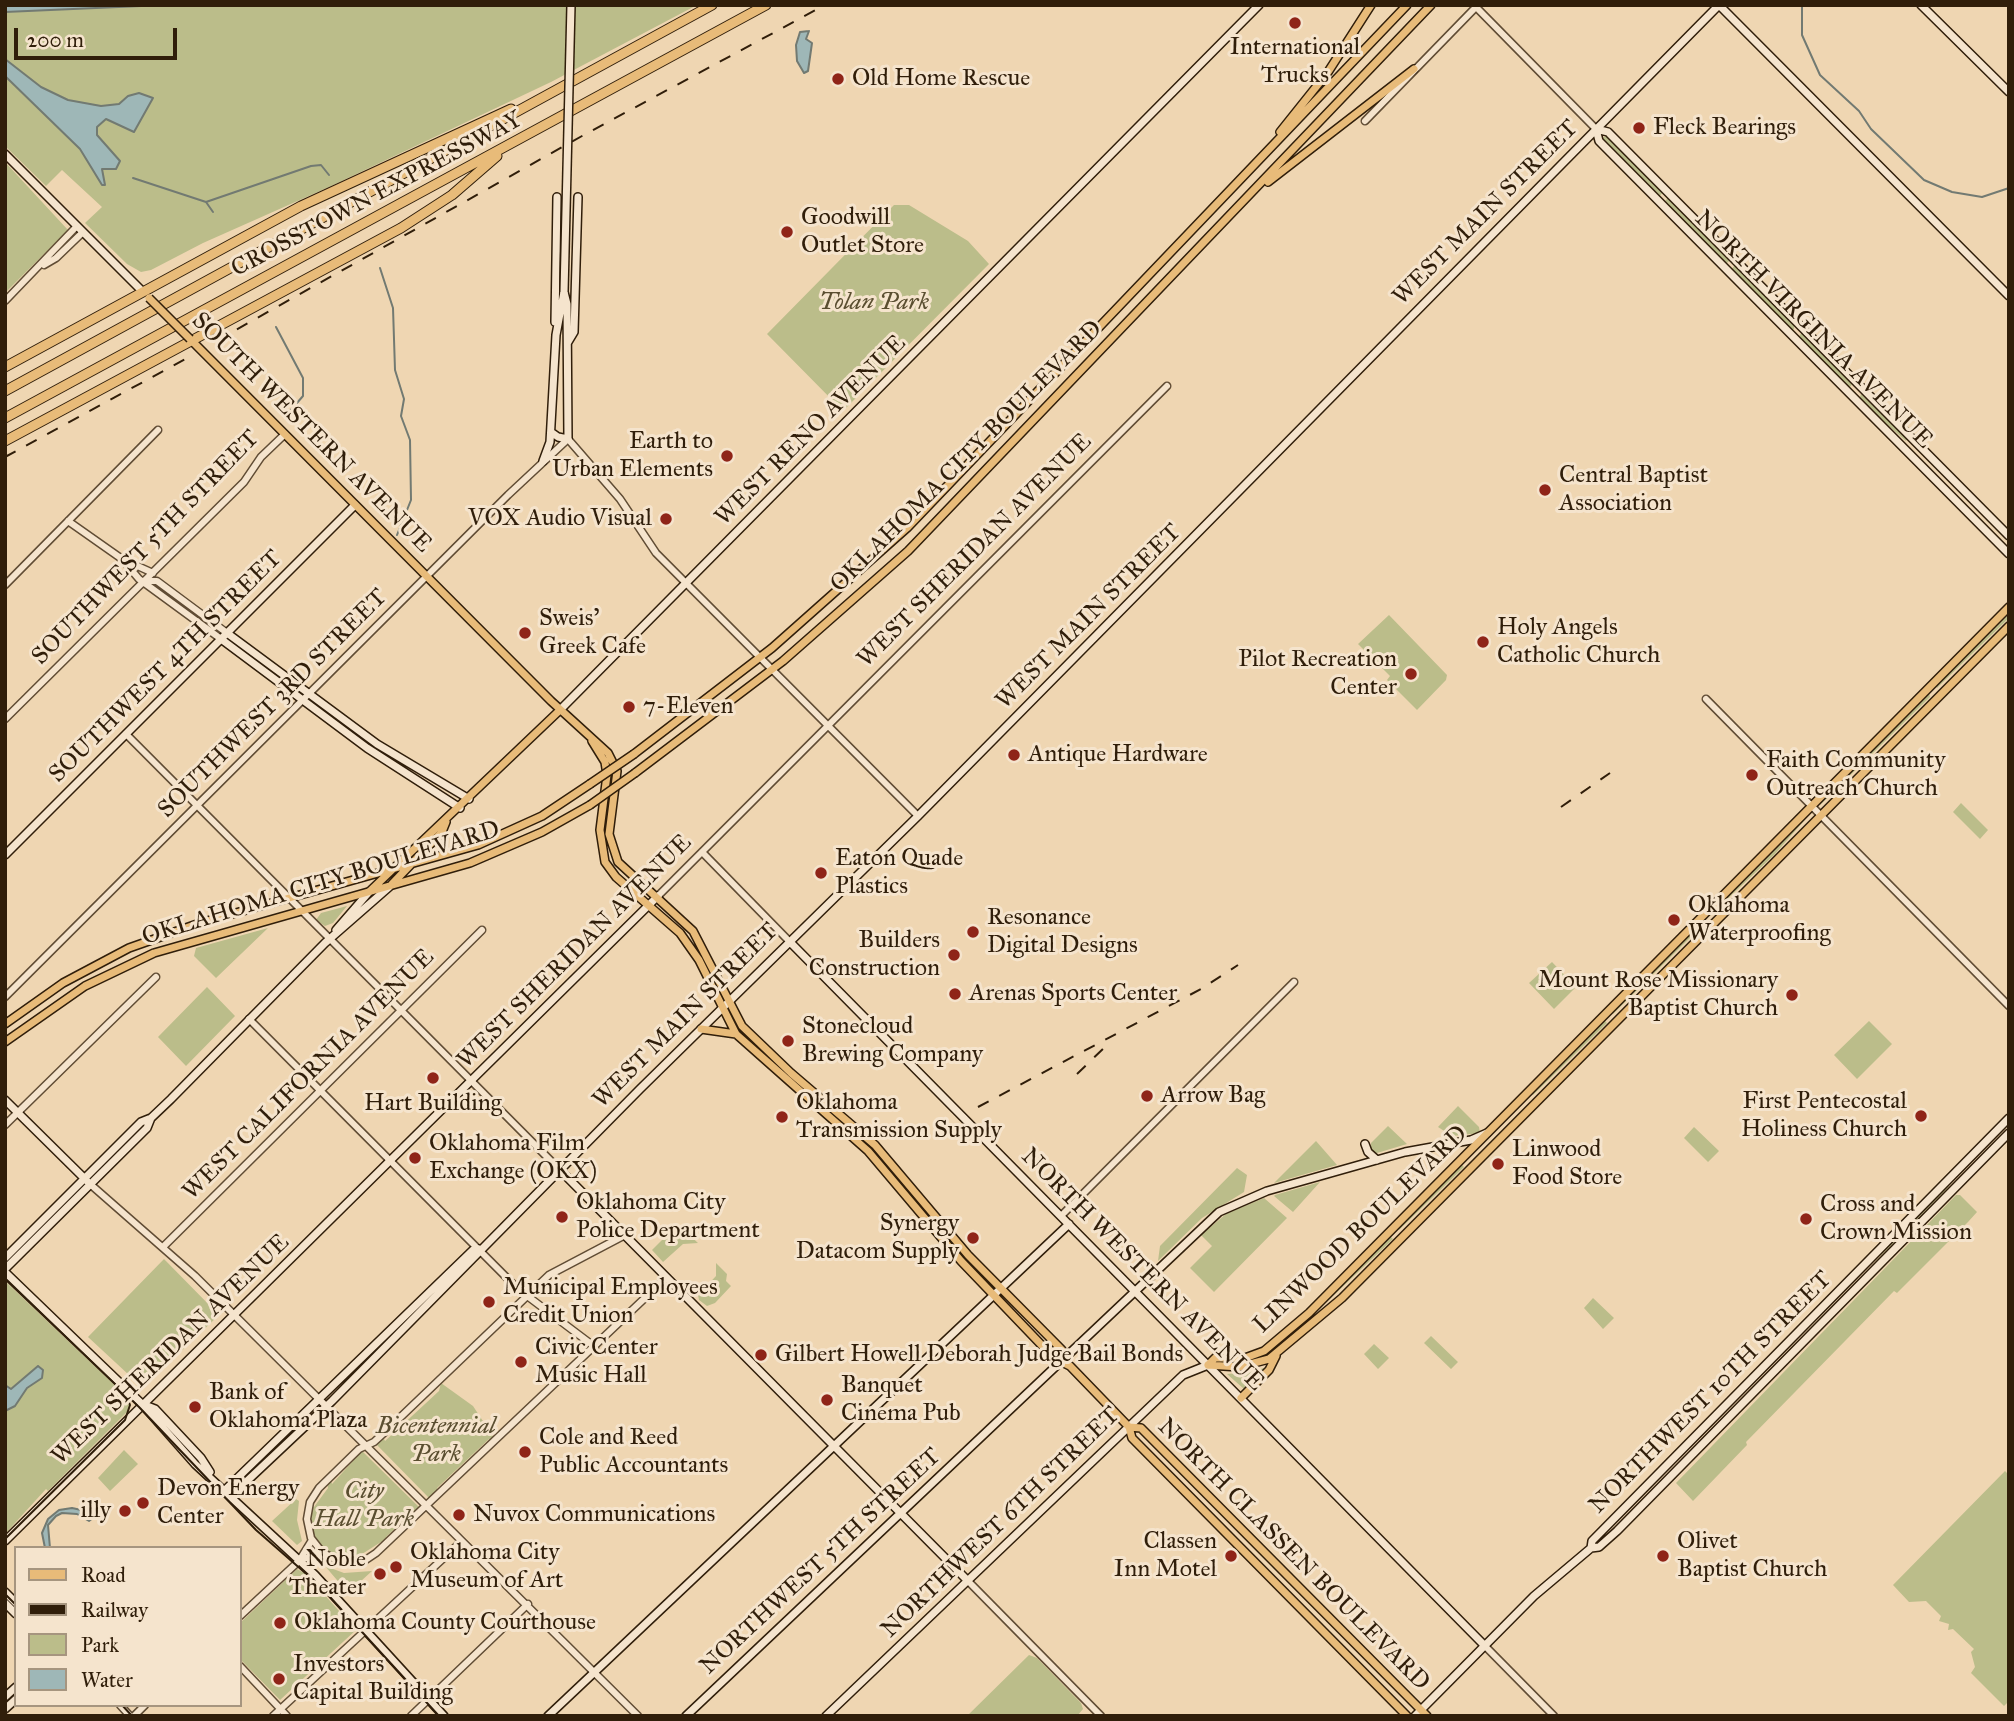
<!DOCTYPE html>
<style>
body{margin:0}
#map{position:relative;width:2014px;height:1721px;overflow:hidden;background:#efd6b2;font-family:"IM FELL Great Primer",serif}
canvas{display:block}
.frame{position:absolute;inset:0;border:7px solid #301e0a;pointer-events:none}
.legend{position:absolute;left:14px;top:1546px;width:228px;height:161px;box-sizing:border-box;background:#f5e4cd;border:2px solid #a6957f;margin:0;padding:9px 12px;list-style:none;font-size:21px;color:#301e0a}
.legend li{display:flex;align-items:center;gap:14px;height:35px}
.legend b{width:35px;border:2px solid #a6957f}
.scale{position:absolute;left:14px;top:28px;width:163px;height:32px;box-sizing:border-box;border:4px solid #301e0a;border-top:0;padding-left:9px;font-size:21px;line-height:24px;white-space:nowrap;color:#301e0a;-webkit-text-stroke:5px #f5e4cd;paint-order:stroke}
</style>
<div id="map">
<canvas width="2014" height="1721"></canvas>
<div class="frame"></div>
<ul class="legend">
<li><b style="height:9px;background:#e8bb79"></b>Road</li>
<li><b style="height:9px;background:#301e0a"></b>Railway</li>
<li><b style="height:19px;background:#bbbd8a"></b>Park</li>
<li><b style="height:19px;background:#9eb7b7"></b>Water</li>
</ul>
<div class="scale">200 m</div>
</div>
<script>
const c = document.querySelector('canvas').getContext('2d');
c.lineJoin = 'round';
function fill(path, color) { c.fillStyle = color; c.fill(path, 'evenodd'); }
const toPath = rows => new Path2D(rows.map(r => 'M' + r).join(''));
function stroke(path, color, width, dash) { c.strokeStyle = color; c.lineWidth = width; c.lineCap = dash ? 'butt' : 'round'; c.setLineDash(dash || []); c.stroke(path); }
function drawText(font, color, halo, rows, align = 'center') {
  c.font = font + ' "IM FELL Great Primer",serif'; c.lineWidth = 6; c.setLineDash([]); c.textBaseline = 'middle'; c.strokeStyle = halo; c.fillStyle = color; for (const [text, x, y, turn = 0] of rows) {
    c.save(); c.translate(x, y); c.rotate((+turn || 0) * Math.PI / 180); c.textAlign = isNaN(turn) ? turn : align; if (halo) c.strokeText(text, 0, 0); c.fillText(text, 0, 0); c.restore();
  }
}
const green = toPath([
 [5,5,697,5,551,82,329,187,203,243,151,270,141,272,127,264,85,223,102,207,62,170,46,186,5,146],
 [1607,134,1663,192,1659,197,1601,140],
 [5,162,68,230,5,293],
 [1668,198,1730,260,1726,264,1664,202],
 [894,205,909,205,968,241,989,264,843,411,767,334],
 [1735,265,1794,323,1794,329,1791,330,1731,270],
 [1802,332,1852,383,1851,386,1848,388,1798,338],
 [1861,394,1907,438,1906,441,1859,400],
 [2009,614,2009,618,1937,688,1936,686],
 [1389,615,1447,675,1446,680,1417,710,1387,680,1390,676,1358,644],
 [1929,693,1930,697,1820,805,1820,803],
 [1961,803,1988,830,1980,839,1953,812],
 [1810,814,1774,855,1702,923,1809,813],
 [347,906,333,923,325,926,316,920,321,913],
 [268,928,216,978,194,956,196,948],
 [1694,930,1696,932,1613,1014,1613,1012],
 [1552,962,1576,987,1554,1009,1529,983],
 [207,987,235,1016,186,1066,158,1037],
 [1604,1020,1607,1023,1533,1095,1532,1093],
 [1869,1021,1892,1044,1857,1079,1834,1055],
 [1458,1106,1479,1127,1480,1133,1452,1136,1438,1127],
 [1388,1126,1407,1144,1377,1153,1371,1152,1371,1143],
 [1694,1127,1719,1151,1708,1162,1684,1138],
 [1316,1141,1337,1165,1274,1183],
 [1461,1164,1464,1167,1399,1230,1398,1228],
 [1237,1168,1247,1175,1244,1192,1202,1218,1158,1261,1160,1246],
 [1320,1182,1293,1212,1274,1196,1275,1195],
 [1945,1185,1949,1186,1945,1191,1871,1266],
 [1956,1195,1960,1195,1977,1212,1968,1222,1897,1293,1894,1291,1746,1442,1747,1445,1693,1501,1676,1483],
 [1264,1198,1287,1218,1214,1292,1190,1268,1212,1246,1201,1235,1226,1214],
 [672,1230,678,1235,684,1230,698,1243,683,1244,663,1262,652,1250],
 [1390,1236,1393,1239,1317,1311,1317,1310],
 [164,1259,219,1315,143,1388,88,1337],
 [716,1263,727,1274,726,1281,731,1286,715,1303,707,1306,699,1300,698,1295,716,1276],
 [5,1281,123,1393,130,1404,127,1412,48,1491,46,1489,5,1534],
 [1593,1298,1614,1318,1603,1329,1584,1308],
 [1431,1336,1458,1362,1451,1369,1424,1343],
 [1374,1344,1389,1358,1378,1369,1364,1354],
 [1267,1367,1244,1389,1227,1374,1251,1372],
 [441,1383,473,1406,494,1438,491,1443,489,1439,437,1488,438,1493,430,1499,376,1444,383,1437,385,1441,439,1391],
 [124,1450,138,1464,110,1491,98,1478],
 [362,1451,420,1508,413,1518,411,1514,386,1537,387,1543,382,1546,381,1542,362,1554,360,1559,351,1561,337,1558,324,1551,314,1539,309,1521,311,1505,314,1507,328,1488,327,1483,331,1480,332,1484],
 [2005,1471,2009,1475,2009,1701,2004,1706,1971,1673,1975,1667,1971,1652,1974,1649,1953,1629,1948,1630,1949,1624,1939,1621,1941,1616,1926,1601,1909,1602,1893,1585],
 [296,1499,299,1501,297,1520,302,1541,297,1545,272,1521],
 [325,1566,344,1573,372,1571,348,1593],
 [297,1569,306,1574,356,1630,280,1700,240,1659,240,1623],
 [1029,1655,1037,1658,1081,1703,1083,1709,1077,1716,967,1716]
]);
const water = toPath([
 [5,5,164,5,5,12,5,5],
 [809,31,806,39,812,43,808,71,804,73,797,61,796,45,800,32,809,31],
 [5,59,41,87,68,100,101,106,119,104,128,96,139,93,153,98,134,132,106,119,97,127,97,135,120,161,116,169,102,169,105,185,102,185,80,149,5,76,5,59],
 [38,1366,43,1370,42,1378,27,1388,15,1406,5,1411,5,1385,11,1389,38,1366],
 [72,1508,86,1511,93,1518,89,1521,77,1514,62,1513,56,1516,48,1525,50,1548,45,1548,42,1533,48,1519,59,1510,72,1508]
]);
const stream = toPath([
 [1802,5,1802,35,1820,75,1859,111,1871,129,1924,180,1952,192,1982,197,2009,188],
 [133,178,206,202,213,212],
 [206,202,311,166,321,165,329,175],
 [380,268,393,308,395,370,404,399,401,416,410,440,411,500,397,535],
 [276,327,303,378,303,396,290,411]
]);
const tertiary = toPath([
 [1474,5,1596,129],
 [1365,121,1476,7],
 [44,265,56,258,83,232],
 [5,301,77,226],
 [68,521,122,559,153,573],
 [122,559,139,579,221,639],
 [146,581,157,581,227,633],
 [5,585,158,430],
 [1706,699,2009,1006],
 [5,719,244,482,261,457,285,434],
 [126,734,559,1169],
 [702,852,790,942],
 [658,896,1167,386],
 [5,997,508,495,568,439,620,499,656,553,918,816],
 [249,1019,518,1289,595,1347],
 [5,1125,156,977],
 [90,1184,195,1276,638,1716],
 [1061,1216,1294,982],
 [625,1235,549,1275,386,1431,374,1442,359,1449,319,1488,310,1502,307,1519,311,1538,322,1552,338,1561,352,1563,364,1561,376,1553,666,1278],
 [163,1247,482,930],
 [299,1561,322,1552],
 [968,1581,1101,1716],
 [240,1616,299,1561,312,1540],
 [1484,1645,1554,1716],
 [240,1666,287,1716],
 [120,1705,130,1716],
 [134,1716,145,1705],
 [273,1716,462,1541],
 [411,1716,528,1604]
]);
const secondary = toPath([
 [1719,5,2009,296],
 [1921,5,2009,92],
 [1596,129,1599,141,2009,554],
 [1596,129,1608,132,2009,536],
 [5,154,143,292],
 [555,322,557,197],
 [568,342,574,332,578,197],
 [551,432,558,437,568,439,567,304,564,292],
 [543,461,550,442,556,335,564,292],
 [227,633,377,744,469,799],
 [221,639,367,748,460,808],
 [560,710,1259,5],
 [5,855,355,505],
 [336,930,369,892],
 [790,942,1484,1645],
 [5,1100,87,1181],
 [1365,1144,1368,1152,1377,1160],
 [559,1169,968,1581],
 [5,1258,141,1122,151,1118,171,1099,325,943,389,887],
 [5,1269,147,1128,151,1118],
 [5,1272,142,1404,195,1464,315,1575,444,1716],
 [142,1404,155,1409,201,1458,210,1472],
 [225,1490,473,1250,479,1249],
 [231,1496,332,1401,640,1089,918,816,1719,5],
 [5,1541,658,896],
 [1591,1548,1592,1541,2009,1118],
 [5,1592,16,1603],
 [5,1603,16,1614],
 [5,1697,16,1687],
 [5,1709,16,1699],
 [548,1716,1069,1224],
 [686,1716,1219,1212,1267,1191,1405,1152,1471,1140,1487,1133],
 [826,1716,1183,1375,1208,1365],
 [1415,1716,1534,1596,1591,1548,1599,1547,1617,1531,2009,1133]
]);
const primary = toPath([
 [1280,132,1328,72,1371,5],
 [1268,182,1414,69],
 [190,339,551,701,608,753,617,771,609,834,618,862,693,931,742,1026,791,1073,875,1145,968,1255,1062,1350,1064,1360],
 [592,741,605,762,607,775,600,830,605,862,616,877,680,933,699,960,736,1034,868,1151,961,1261,1054,1358,1070,1366,1129,1427,1132,1438,1407,1716],
 [634,754,772,648,907,528,1407,5],
 [635,773,783,661,908,551,1431,5],
 [392,884,442,832,446,822],
 [371,890,560,710],
 [5,1024,63,983,129,948,200,923,478,845,542,816,590,784],
 [701,1029,736,1034],
 [5,1042,85,986,154,953,470,863,542,832,590,805],
 [1208,1365,1215,1358,1245,1358,1264,1351,1309,1313,2009,607],
 [1208,1365,1239,1367,1269,1359,1342,1298,2009,626],
 [1241,1398,1269,1370,1276,1356],
 [1129,1427,1141,1428,1427,1716]
]);
const motorway = toPath([
 [5,367,301,206,511,109],
 [5,391,712,5],
 [5,418,766,5],
 [5,441,401,228,452,195,497,156]
]);
const tram = toPath([
 [5,1279,139,1407,256,1530,319,1585,439,1716],
 [5,1539,125,1420,130,1405,126,1394],
 [5,1594,16,1605],
 [122,1705,132,1716]
]);
const rail = toPath([
 [216,341,582,136,825,5],
 [5,457,189,357],
 [1561,807,1610,773],
 [1077,1074,1107,1045],
 [978,1107,1201,989,1238,965]
]);
const secondaryBridge = toPath([
 [564,292,571,5]
]);
const primaryBridge = toPath([
 [149,298,190,339],
 [590,784,634,754],
 [590,805,635,773]
]);
const markers = [
 [1295,23,7,"#8f2418"],
 [838,79,7,"#8f2418"],
 [1639,128,7,"#8f2418"],
 [787,232,7,"#8f2418"],
 [727,456,7,"#8f2418"],
 [1545,490,7,"#8f2418"],
 [666,519,7,"#8f2418"],
 [525,633,7,"#8f2418"],
 [1483,642,7,"#8f2418"],
 [1411,674,7,"#8f2418"],
 [629,707,7,"#8f2418"],
 [1014,755,7,"#8f2418"],
 [1752,775,7,"#8f2418"],
 [821,873,7,"#8f2418"],
 [1674,920,7,"#8f2418"],
 [973,932,7,"#8f2418"],
 [954,955,7,"#8f2418"],
 [955,994,7,"#8f2418"],
 [1792,995,7,"#8f2418"],
 [788,1041,7,"#8f2418"],
 [433,1078,7,"#8f2418"],
 [1147,1096,7,"#8f2418"],
 [1921,1116,7,"#8f2418"],
 [782,1117,7,"#8f2418"],
 [415,1158,7,"#8f2418"],
 [1498,1164,7,"#8f2418"],
 [562,1217,7,"#8f2418"],
 [1806,1219,7,"#8f2418"],
 [973,1238,7,"#8f2418"],
 [489,1302,7,"#8f2418"],
 [761,1355,7,"#8f2418"],
 [521,1362,7,"#8f2418"],
 [827,1400,7,"#8f2418"],
 [195,1407,7,"#8f2418"],
 [525,1452,7,"#8f2418"],
 [143,1503,7,"#8f2418"],
 [125,1511,7,"#8f2418"],
 [459,1515,7,"#8f2418"],
 [1231,1556,7,"#8f2418"],
 [1663,1556,7,"#8f2418"],
 [396,1567,7,"#8f2418"],
 [380,1574,7,"#8f2418"],
 [280,1623,7,"#8f2418"],
 [279,1679,7,"#8f2418"]
];
const poiNames = [
 ["International",1295,48,"center"],
 ["Trucks",1295,76,"center"],
 ["Old Home Rescue",852,79],
 ["Fleck Bearings",1653,128],
 ["Goodwill",801,218],
 ["Outlet Store",801,246],
 ["Earth to",713,442,"right"],
 ["Urban Elements",713,470,"right"],
 ["Central Baptist",1559,476],
 ["Association",1559,504],
 ["VOX Audio Visual",652,519,"right"],
 ["Sweis'",539,619],
 ["Greek Cafe",539,647],
 ["Holy Angels",1497,628],
 ["Catholic Church",1497,656],
 ["Pilot Recreation",1397,660,"right"],
 ["Center",1397,688,"right"],
 ["7-Eleven",643,707],
 ["Antique Hardware",1028,755],
 ["Faith Community",1766,761],
 ["Outreach Church",1766,789],
 ["Eaton Quade",835,859],
 ["Plastics",835,887],
 ["Oklahoma",1688,906],
 ["Waterproofing",1688,934],
 ["Resonance",987,918],
 ["Digital Designs",987,946],
 ["Builders",940,941,"right"],
 ["Construction",940,969,"right"],
 ["Mount Rose Missionary",1778,981,"right"],
 ["Baptist Church",1778,1009,"right"],
 ["Arenas Sports Center",969,994],
 ["Stonecloud",802,1027],
 ["Brewing Company",802,1055],
 ["Arrow Bag",1161,1096],
 ["First Pentecostal",1907,1102,"right"],
 ["Holiness Church",1907,1130,"right"],
 ["Oklahoma",796,1103],
 ["Transmission Supply",796,1131],
 ["Hart Building",433,1104,"center"],
 ["Oklahoma Film",429,1144],
 ["Exchange (OKX)",429,1172],
 ["Linwood",1512,1150],
 ["Food Store",1512,1178],
 ["Oklahoma City",576,1203],
 ["Police Department",576,1231],
 ["Cross and",1820,1205],
 ["Crown Mission",1820,1233],
 ["Synergy",959,1224,"right"],
 ["Datacom Supply",959,1252,"right"],
 ["Municipal Employees",503,1288],
 ["Credit Union",503,1316],
 ["Civic Center",535,1348],
 ["Music Hall",535,1376],
 ["Gilbert Howell Deborah Judge Bail Bonds",775,1355],
 ["Banquet",841,1386],
 ["Cinema Pub",841,1414],
 ["Bank of",209,1393],
 ["Oklahoma Plaza",209,1421],
 ["Cole and Reed",539,1438],
 ["Public Accountants",539,1466],
 ["Devon Energy",157,1489],
 ["Center",157,1517],
 ["illy",111,1511,"right"],
 ["Nuvox Communications",473,1515],
 ["Classen",1217,1542,"right"],
 ["Inn Motel",1217,1570,"right"],
 ["Olivet",1677,1542],
 ["Baptist Church",1677,1570],
 ["Oklahoma City",410,1553],
 ["Museum of Art",410,1581],
 ["Noble",366,1560,"right"],
 ["Theater",366,1588,"right"],
 ["Oklahoma County Courthouse",294,1623],
 ["Investors",293,1665],
 ["Capital Building",293,1693]
];
const streetNames = [
 ["CROSSTOWN EXPRESSWAY",377,195,-28],
 ["WEST MAIN STREET",1486,213,-45],
 ["NORTH VIRGINIA AVENUE",1813,330,45],
 ["WEST RENO AVENUE",811,431,-45],
 ["SOUTH WESTERN AVENUE",311,433,45],
 ["OKLAHOMA CITY BOULEVARD",967,457,-45],
 ["SOUTHWEST 5TH STREET",146,548,-46],
 ["WEST SHERIDAN AVENUE",975,551,-45],
 ["WEST MAIN STREET",1089,617,-45],
 ["SOUTHWEST 4TH STREET",166,667,-45],
 ["SOUTHWEST 3RD STREET",273,704,-45],
 ["OKLAHOMA CITY BOULEVARD",321,884,-17],
 ["WEST SHERIDAN AVENUE",575,952,-45],
 ["WEST MAIN STREET",686,1016,-45],
 ["WEST CALIFORNIA AVENUE",309,1075,-45],
 ["LINWOOD BOULEVARD",1361,1230,-44],
 ["NORTH WESTERN AVENUE",1142,1270,45],
 ["WEST SHERIDAN AVENUE",171,1350,-44],
 ["NORTHWEST 10TH STREET",1711,1393,-45],
 ["NORTHWEST 6TH STREET",1001,1523,-44],
 ["NORTH CLASSEN BOULEVARD",1293,1555,45],
 ["NORTHWEST 5TH STREET",821,1562,-43]
];
const parkNames = [
 ["Tolan Park",874,303],
 ["Bicentennial",436,1427],
 ["Park",436,1455],
 ["City",364,1492],
 ["Hall Park",364,1520]
];
fill(green, '#bbbd8a');
fill(water, '#9eb7b7');
stroke(water, '#727a72', 2);
stroke(stream, '#727a72', 2);
stroke(tertiary, '#604c34', 9);
stroke(secondary, '#301e0a', 10);
stroke(primary, '#301e0a', 10);
stroke(motorway, '#301e0a', 11);
stroke(tertiary, '#f5e4cd', 6);
stroke(secondary, '#f5e4cd', 7);
stroke(primary, '#e8bb79', 7);
stroke(motorway, '#e8bb79', 9);
stroke(tram, '#301e0a', 2);
stroke(rail, '#301e0a', 2, [12, 12]);
stroke(secondaryBridge, '#301e0a', 10, []);
stroke(primaryBridge, '#301e0a', 10, []);
stroke(secondaryBridge, '#f5e4cd', 7);
stroke(primaryBridge, '#e8bb79', 7);
for (const [x, y, r, color] of markers) { const dot = new Path2D(); dot.arc(x, y, r, 0, 2 * Math.PI); c.fillStyle = color; c.fill(dot); stroke(dot, '#f5e4cd', 2.5); }
drawText('24px', '#301e0a', '#f5e4cd', poiNames, 'left');
drawText('24px', '#301e0a', '#f5e4cd', streetNames);
drawText('italic 24px', '#5a4e30', '#f5e4cd', parkNames);
</script>
